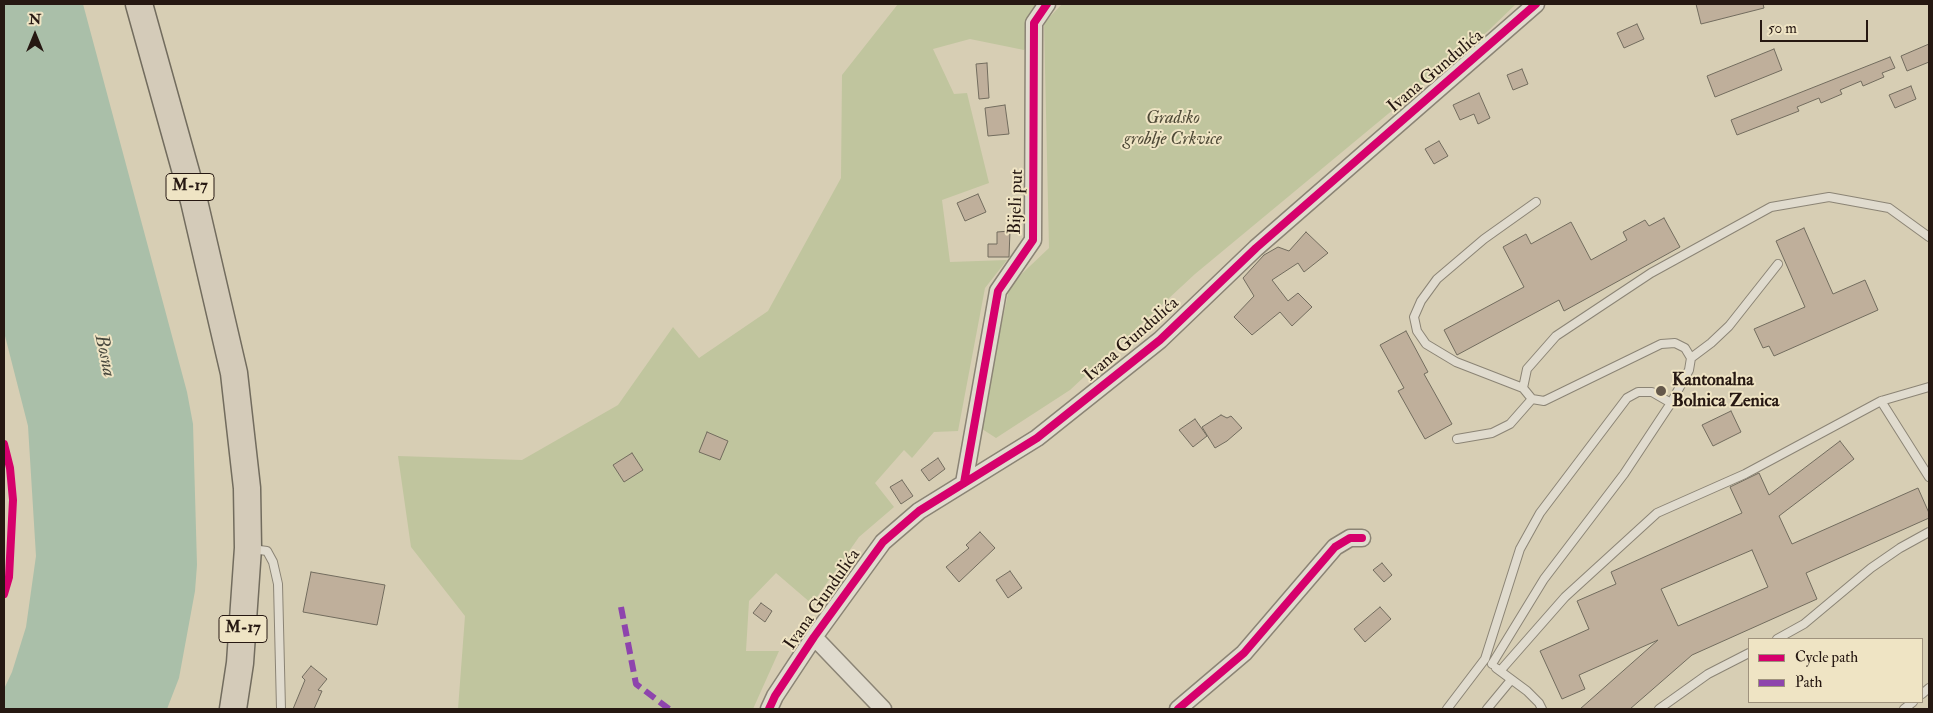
<!DOCTYPE html>
<meta charset="utf-8">
<style>
body{margin:0}
#map{position:relative;width:1933px;height:713px;overflow:hidden;background:#d7ceb4;font-family:"IM FELL Double Pica",serif}
canvas{display:block}
.frame{position:absolute;inset:0;border:5px solid #261812;pointer-events:none}
.legend{position:absolute;left:1748px;top:638px;width:175px;height:65px;box-sizing:border-box;background:#efe4c4;border:1px solid #9f927d;margin:0;padding:6px 9px;list-style:none;font-size:15px;color:#261812}
.legend li{display:flex;align-items:center;gap:10px;height:25px}
.legend b{width:25px;border:1px solid #9f927d}
.north{position:absolute;left:10px;top:10px;width:50px;height:50px;-webkit-text-stroke:4px #efe4c4;paint-order:stroke;rotate:0deg;font-size:14px;font-weight:700;line-height:20px;text-align:center;color:#261812}
.north::after{content:'';display:block;margin:auto;width:18px;height:22px;background:#261812;clip-path:polygon(50% 0,100% 100%,50% 72%,0 100%)}
.scale{position:absolute;left:1760px;top:20px;width:108px;height:22px;box-sizing:border-box;border:2px solid #261812;border-top:0;padding-left:6px;font-size:15px;line-height:18px;white-space:nowrap;color:#261812;-webkit-text-stroke:4px #efe4c4;paint-order:stroke}
</style>
<div id="map">
<canvas width="1933" height="713"></canvas>
<div class="frame"></div>
<ul class="legend">
<li><b style="height:6px;background:#d6006c"></b>Cycle path</li>
<li><b style="height:6px;background:#8e44ad"></b>Path</li>
</ul>
<div class="north">N</div>
<div class="scale">50 m</div>
</div>
<script>
const c = document.querySelector('canvas').getContext('2d');
c.lineJoin = 'round';
function fill(path, color) { c.fillStyle = color; c.fill(path, 'evenodd'); }
const toPath = rows => new Path2D(rows.map(r => 'M' + r).join(''));
function stroke(path, color, width, dash) { c.strokeStyle = color; c.lineWidth = width; c.lineCap = dash ? 'butt' : 'round'; c.setLineDash(dash || []); c.stroke(path); }
function drawText(font, color, halo, rows, align = 'center') {
  c.font = font + ' "IM FELL Double Pica",serif'; c.lineWidth = 4; c.setLineDash([]); c.textBaseline = 'middle'; c.strokeStyle = halo; c.fillStyle = color; for (const [text, x, y, turn = 0] of rows) {
    c.save(); c.translate(x, y); c.rotate((+turn || 0) * Math.PI / 180); c.textAlign = isNaN(turn) ? turn : align; if (halo) c.strokeText(text, 0, 0); c.fillText(text, 0, 0); c.restore();
  }
}
const green = toPath([
 [898,4,1048,4,1024,50,970,39,933,49,954,94,967,93,989,183,942,200,950,262,1007,260,985,288,958,431,934,432,912,458,904,450,875,483,894,507,859,537,812,604,776,573,749,601,746,651,779,651,753,709,458,709,465,616,411,547,398,456,522,460,618,405,673,327,699,358,768,311,841,178,842,75],
 [1062,4,1516,4,1488,31,1195,274,1070,390,996,438,979,427,1010,285,1049,248,1044,23]
]);
const water = toPath([
 [4,4,83,4,187,392,193,424,197,565,195,591,179,678,167,709,4,709,4,689,12,672,26,627,36,556,28,426,4,332]
]);
const building = toPath([
 [1696,4,1763,4,1764,8,1701,24,1696,4],
 [1637,24,1644,39,1624,48,1617,33,1637,24],
 [1929,44,1929,62,1907,71,1901,56,1929,44],
 [1774,49,1782,70,1715,97,1707,76,1774,49],
 [1890,57,1895,68,1882,73,1884,77,1863,86,1861,81,1840,90,1842,94,1821,103,1819,98,1797,107,1799,111,1737,135,1731,120,1890,57],
 [987,63,989,98,979,99,976,64,987,63],
 [1522,69,1528,84,1513,90,1507,75,1522,69],
 [1911,86,1916,99,1895,108,1889,95,1911,86],
 [1479,93,1490,118,1478,124,1474,114,1460,120,1453,105,1479,93],
 [1005,105,1009,134,988,136,985,108,1005,105],
 [1439,141,1448,156,1434,164,1425,149,1439,141],
 [978,194,986,212,965,221,957,203,978,194],
 [1664,218,1680,247,1564,311,1559,300,1457,355,1444,330,1524,287,1503,247,1526,234,1531,244,1571,222,1591,260,1627,240,1623,232,1645,220,1649,226,1664,218],
 [1804,228,1833,294,1865,280,1878,310,1774,356,1769,346,1763,348,1754,329,1805,307,1776,241,1804,228],
 [1010,231,1009,257,988,257,988,244,997,244,997,232,1010,231],
 [1306,232,1328,253,1304,272,1298,263,1272,280,1288,301,1298,293,1312,307,1292,326,1280,312,1252,335,1234,317,1254,296,1243,278,1264,255,1278,247,1289,251,1306,232],
 [1406,331,1428,372,1424,374,1452,424,1425,439,1398,391,1404,388,1380,345,1406,331],
 [1731,411,1741,432,1713,446,1702,425,1731,411],
 [1221,415,1227,418,1231,416,1242,428,1227,441,1215,448,1202,427,1221,415],
 [1195,419,1207,436,1193,447,1179,430,1195,419],
 [707,432,728,441,720,460,699,452,707,432],
 [1840,441,1854,459,1779,516,1792,544,1918,488,1929,513,1929,518,1806,573,1817,599,1692,655,1630,709,1580,709,1658,640,1579,675,1585,689,1562,699,1540,651,1589,629,1577,601,1616,584,1611,572,1742,513,1730,487,1759,473,1769,495,1840,441],
 [1752,550,1768,587,1678,626,1661,589,1752,550],
 [632,453,643,470,624,482,613,465,632,453],
 [938,458,945,469,929,481,921,470,938,458],
 [902,480,913,496,901,504,890,487,902,480],
 [980,532,995,548,959,582,946,567,969,548,966,545,980,532],
 [1382,563,1392,575,1384,582,1373,570,1382,563],
 [1010,571,1022,588,1008,598,996,580,1010,571],
 [311,572,385,585,377,625,303,612,311,572],
 [761,603,772,611,765,622,753,613,761,603],
 [1380,607,1391,619,1365,642,1354,629,1380,607],
 [311,666,327,679,318,690,322,691,314,709,293,709,305,680,302,677,311,666]
]);
const service = toPath([
 [1691,358,1711,343,1729,326,1778,264],
 [1523,388,1456,362,1426,344,1417,331,1414,317,1421,301,1437,279,1484,239,1536,202],
 [1881,401,1929,477],
 [1457,439,1492,433,1510,424,1532,399],
 [252,549,267,551,273,562,278,584,281,709],
 [1777,639,1804,624,1871,568,1900,548,1929,532],
 [1492,664,1544,579,1624,474,1671,403,1689,370,1691,358,1685,348,1675,343,1661,344,1544,401,1532,399,1523,388,1527,369,1556,336,1651,273,1771,207,1829,197,1889,208,1929,237],
 [1496,668,1527,691,1539,703,1542,709],
 [1500,671,1565,597,1657,513,1745,474,1881,401,1929,387],
 [1922,694,1929,688],
 [1447,709,1485,659,1520,549,1540,513,1627,398,1638,392,1652,392,1671,403],
 [1487,709,1511,680],
 [1659,709,1708,674,1749,653],
 [1904,709,1913,702]
]);
const minor = toPath([
 [964,483,998,291,1033,240,1034,23,1047,4],
 [814,637,883,709],
 [769,709,775,696,814,637,883,542,919,511,1037,438,1160,340,1256,248,1536,4],
 [1178,709,1244,653,1335,547,1350,538,1362,538]
]);
const trunk = toPath([
 [139,4,194,201,234,373,247,488,248,548,240,663,233,709]
]);
const quiet = toPath([
 [621,607,636,684,669,709]
]);
const cycleway = toPath([
 [4,444,10,468,13,500,9,577,4,594],
 [964,483,998,291,1033,240,1034,23,1047,4],
 [769,709,775,696,814,637,883,542,919,511,1037,438,1160,340,1256,248,1536,4],
 [1178,709,1244,653,1335,547,1350,538,1362,538]
]);
const markers = [
 [1661,391,6,"#64584b"]
];
const shields = [
 [190,187,48],
 [243,629,48]
];
const shieldNames = [
 ["M-17",190,187],
 ["M-17",243,629]
];
const streetNames = [
 ["Ivana Gundulića",1436,72,-40],
 ["Bijeli put",1017,202,-88],
 ["Ivana Gundulića",1132,340,-41],
 ["Ivana Gundulića",823,600,-55]
];
const parkNames = [
 ["Gradsko",1173,119],
 ["groblje Crkvice",1173,140]
];
const poiNames = [
 ["Kantonalna",1672,381],
 ["Bolnica Zenica",1672,402]
];
const waterNames = [
 ["Bosna",104,356,78]
];
fill(green, '#c0c59e');
fill(water, '#aabfa9');
fill(building, '#bfaf9b');
stroke(building, '#726c5e', 1);
stroke(service, '#8b8475', 10);
stroke(minor, '#8b8475', 19);
stroke(trunk, '#726c5e', 29);
stroke(service, '#e0dbce', 8);
stroke(minor, '#e0dbce', 16);
stroke(trunk, '#d4cbb9', 26);
stroke(quiet, '#8e44ad', 6, [12, 6]);
stroke(cycleway, '#d6006c', 8);
for (const [x, y, r, color] of markers) { const dot = new Path2D(); dot.arc(x, y, r, 0, 2 * Math.PI); c.fillStyle = color; c.fill(dot); stroke(dot, '#efe4c4', 2); }
for (const [x, y, w] of shields) { const box = new Path2D(); box.roundRect(x - w / 2, y - 13.5, w, 27, 4); c.fillStyle = '#efe4c4'; c.fill(box); stroke(box, '#261812', 1); }
drawText('bold 16px', '#261812', null, shieldNames);
drawText('18px', '#261812', '#efe4c4', streetNames);
drawText('italic 18px', '#4f4a37', '#efe4c4', parkNames);
drawText('bold 18px', '#261812', '#efe4c4', poiNames, 'left');
drawText('italic 19px', '#48483e', '#efe4c4', waterNames);
</script>
